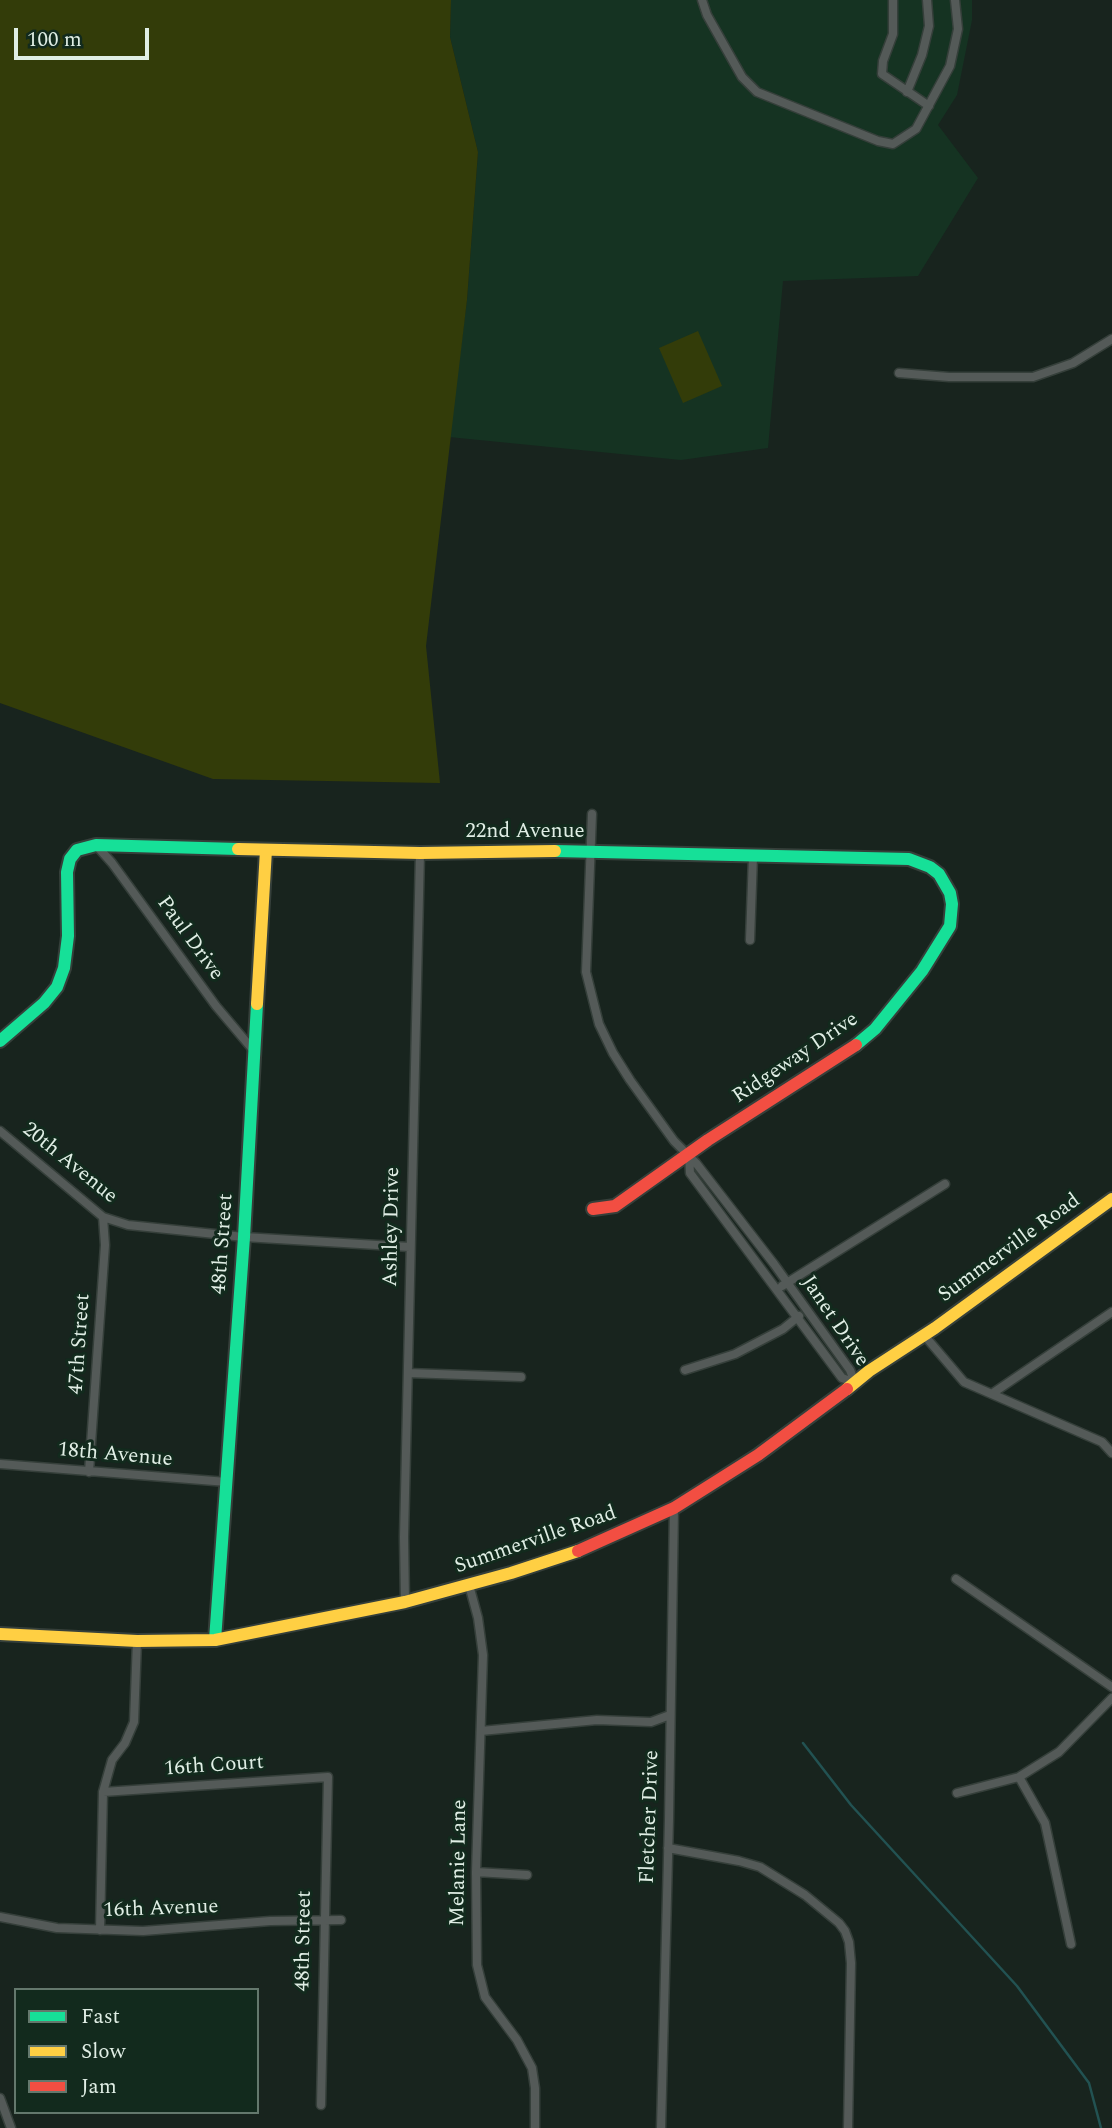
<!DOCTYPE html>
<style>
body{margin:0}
#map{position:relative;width:1112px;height:2128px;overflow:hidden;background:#18241e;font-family:Spectral,serif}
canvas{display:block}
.legend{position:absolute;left:14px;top:1988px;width:245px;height:126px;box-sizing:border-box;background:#122a1d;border:2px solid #64786d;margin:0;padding:9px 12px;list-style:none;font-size:21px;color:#e0eee5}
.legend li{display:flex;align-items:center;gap:14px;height:35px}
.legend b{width:35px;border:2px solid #64786d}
.scale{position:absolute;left:14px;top:28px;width:135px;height:32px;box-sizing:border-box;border:4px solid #e0eee5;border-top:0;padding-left:9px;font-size:21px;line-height:24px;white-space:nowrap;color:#e0eee5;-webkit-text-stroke:5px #122a1d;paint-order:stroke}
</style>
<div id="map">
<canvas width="1112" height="2128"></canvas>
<ul class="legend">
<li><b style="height:9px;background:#16e098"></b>Fast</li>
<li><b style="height:9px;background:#ffcf43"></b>Slow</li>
<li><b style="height:9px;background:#f24e42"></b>Jam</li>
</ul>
<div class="scale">100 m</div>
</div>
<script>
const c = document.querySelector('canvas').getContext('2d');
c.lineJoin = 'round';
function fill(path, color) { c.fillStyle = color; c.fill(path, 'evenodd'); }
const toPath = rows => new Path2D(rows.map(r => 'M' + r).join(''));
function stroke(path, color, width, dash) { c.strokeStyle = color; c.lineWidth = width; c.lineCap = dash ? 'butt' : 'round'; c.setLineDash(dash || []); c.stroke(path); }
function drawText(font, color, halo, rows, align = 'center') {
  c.font = font + ' Spectral,serif'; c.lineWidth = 6; c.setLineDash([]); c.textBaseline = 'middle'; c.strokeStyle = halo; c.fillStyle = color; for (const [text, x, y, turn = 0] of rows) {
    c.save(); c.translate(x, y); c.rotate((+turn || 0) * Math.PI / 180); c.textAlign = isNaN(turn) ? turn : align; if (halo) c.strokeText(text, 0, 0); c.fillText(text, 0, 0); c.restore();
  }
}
const built = toPath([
 [451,0,972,0,972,20,957,95,938,125,978,178,918,276,783,281,768,448,681,460,449,437,467,300,478,152,450,37]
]);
const green = toPath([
 [0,0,451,0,450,37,478,152,467,300,426,646,440,783,213,779,0,703],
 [698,331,722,386,683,403,659,348]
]);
const stream = toPath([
 [803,1743,851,1805,1017,1986,1089,2083,1101,2128]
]);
const street = toPath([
 [702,0,707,15,742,77,757,92,878,141,893,144,916,129,950,66,958,29,955,0],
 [893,0,893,34,883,61,882,74,929,106],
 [907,92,922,55,929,26,927,0],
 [899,373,949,377,1033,377,1073,363,1112,339],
 [592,814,586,972,599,1024,613,1053,630,1080,674,1141,696,1163,774,1264,850,1370,855,1383],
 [96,845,112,863,216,1006,254,1051],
 [750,940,753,856],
 [0,1131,103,1217,128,1225,244,1237,410,1247],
 [689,1155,690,1173,842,1378,855,1383],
 [782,1286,945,1184],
 [924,1335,964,1382,1102,1442,1112,1453],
 [685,1370,735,1354,783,1329,799,1316],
 [408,1373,521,1377],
 [993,1393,1112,1312],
 [0,1464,227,1482],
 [89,1472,105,1245,103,1217],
 [956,1579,1112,1687],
 [469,1585,478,1618,483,1655,476,1872,477,1965,485,1997,517,2040,532,2068,535,2088,535,2128],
 [405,1602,404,1537,420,853],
 [481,1731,597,1720,651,1722,670,1715],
 [1019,1777,1045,1823,1071,1944],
 [103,1792,328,1777,321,2105],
 [957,1793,1019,1777,1059,1752,1112,1698],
 [668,1848,739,1861,760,1867,805,1895,839,1923,845,1931,849,1942,851,1963,848,2128],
 [476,1872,527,1875],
 [0,1917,57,1928,143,1931,270,1921,341,1920],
 [100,1930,103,1792,112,1760,125,1743,134,1722,137,1641],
 [0,2098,11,2128],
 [661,2128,669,1819,674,1508]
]);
const fast = toPath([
 [555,851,909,859,930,867,939,874,950,893,952,904,950,926,922,971,875,1029,856,1045],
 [0,1041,44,1003,57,987,64,968,68,936,67,872,70,859,77,850,96,845,238,849],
 [215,1640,244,1237,257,1004]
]);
const slow = toPath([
 [238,849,420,853,555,851],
 [257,1004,266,850],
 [847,1389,869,1371,935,1328,1112,1199],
 [0,1634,137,1641,215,1640,405,1602,511,1573,578,1551]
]);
const jam = toPath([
 [593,1209,615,1206,708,1140,856,1045],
 [578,1551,674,1508,758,1455,847,1389]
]);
const streetNames = [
 ["22nd Avenue",525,833],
 ["Paul Drive",189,939,54],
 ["Ridgeway Drive",796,1059,-34],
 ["20th Avenue",69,1164,39],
 ["Ashley Drive",393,1227,-89],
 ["48th Street",224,1244,-86],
 ["Summerville Road",1010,1249,-36],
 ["Janet Drive",834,1322,56],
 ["47th Street",81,1344,-86],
 ["18th Avenue",115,1456,5],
 ["Summerville Road",536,1541,-19],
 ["16th Court",214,1767,-4],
 ["Fletcher Drive",651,1817,-88],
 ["Melanie Lane",460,1863,-89],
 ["16th Avenue",161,1910,-2],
 ["48th Street",305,1941,-89]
];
fill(built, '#153322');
fill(green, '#333c09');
stroke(stream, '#225252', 2.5);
stroke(street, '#353f3a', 11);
stroke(fast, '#353f3a', 16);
stroke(slow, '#353f3a', 16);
stroke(jam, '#353f3a', 16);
stroke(street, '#545a58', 8);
stroke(fast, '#16e098', 12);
stroke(slow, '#ffcf43', 12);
stroke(jam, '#f24e42', 12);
drawText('21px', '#e0eee5', '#122a1d', streetNames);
</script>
